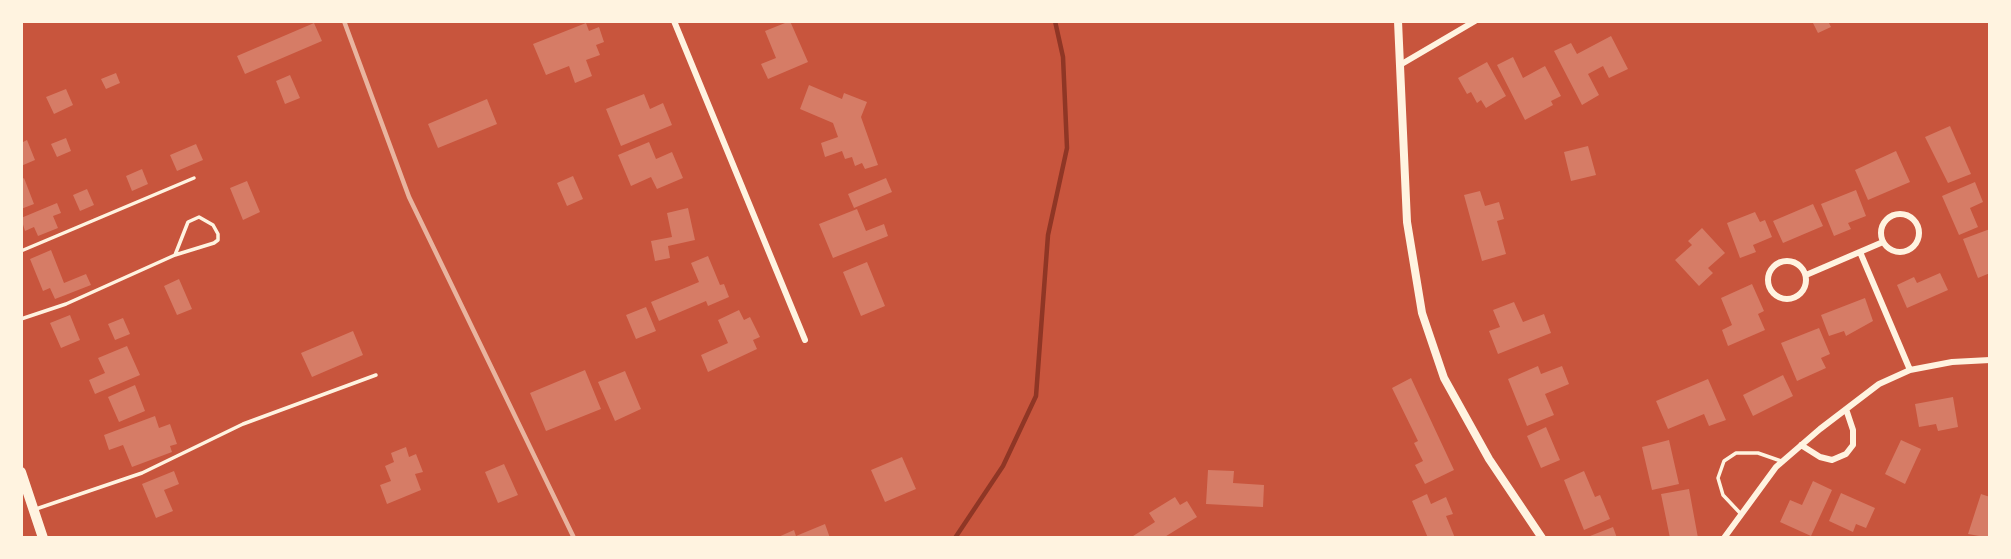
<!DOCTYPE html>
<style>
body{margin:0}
#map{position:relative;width:2011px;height:559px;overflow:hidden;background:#c8553d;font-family:Lora,serif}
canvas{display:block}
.frame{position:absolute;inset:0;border:23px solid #fff3e0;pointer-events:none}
</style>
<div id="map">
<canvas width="2011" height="559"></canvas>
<div class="frame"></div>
</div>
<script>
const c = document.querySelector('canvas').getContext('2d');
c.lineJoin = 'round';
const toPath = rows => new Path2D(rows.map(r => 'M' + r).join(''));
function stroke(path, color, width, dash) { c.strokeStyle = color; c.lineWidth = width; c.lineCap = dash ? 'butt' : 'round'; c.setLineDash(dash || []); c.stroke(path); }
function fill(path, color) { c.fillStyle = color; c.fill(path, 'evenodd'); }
const stream = toPath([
 [955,538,1003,466,1036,396,1048,235,1067,148,1063,57,1055,21]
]);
const building = toPath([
 [790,21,808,62,768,79,761,64,776,58,765,31],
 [1812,21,1828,21,1831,27,1818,33],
 [314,23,322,41,245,74,237,56],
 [586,23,589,31,599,27,604,42,596,45,600,55,586,60,592,76,575,83,569,66,546,75,533,44],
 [1611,36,1628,69,1609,78,1603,66,1588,74,1599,95,1582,105,1554,51,1571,43,1577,54],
 [1513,57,1523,78,1545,66,1561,96,1551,101,1553,105,1525,120,1497,65],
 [1487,62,1506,96,1486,108,1481,100,1477,103,1471,92,1467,94,1458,78],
 [116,73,120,83,106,89,101,79],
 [290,75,300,98,285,104,276,81],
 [809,85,842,99,844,93,867,102,861,117,878,165,865,169,862,163,855,166,852,157,845,159,842,151,825,157,821,143,838,137,833,123,800,109],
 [66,89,73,105,54,114,46,97],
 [644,94,650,109,663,103,672,125,621,146,606,109],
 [487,99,497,124,438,148,428,124],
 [1950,126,1971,174,1948,183,1925,137],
 [66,138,71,151,57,157,51,144],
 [27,140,35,160,21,166,21,143],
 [649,142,656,159,672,152,683,178,657,189,651,177,631,186,618,155],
 [196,144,203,160,177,171,170,155],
 [1588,146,1596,175,1571,181,1564,152],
 [1896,151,1910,182,1868,200,1855,170],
 [142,169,148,184,132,191,126,176],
 [573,176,583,199,567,206,557,183],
 [24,178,34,204,21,209,21,180],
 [886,178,892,192,854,208,848,194],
 [247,181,260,212,243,220,230,188],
 [1975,182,1983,202,1970,208,1978,227,1959,235,1942,196],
 [87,189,94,205,80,211,73,195],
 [1856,190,1866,216,1848,223,1851,229,1834,236,1821,204],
 [1480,191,1485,206,1499,202,1504,219,1497,221,1506,254,1482,261,1464,195],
 [57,203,61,213,53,216,58,228,38,236,34,227,25,231,21,218],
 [1813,204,1823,226,1783,243,1773,221],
 [688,208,695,240,668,246,670,258,655,261,651,241,672,237,667,213],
 [857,209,866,231,884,224,888,236,833,258,819,224],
 [1755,212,1760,222,1765,220,1772,237,1753,245,1756,252,1740,258,1727,223],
 [1702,228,1725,253,1708,268,1713,273,1699,286,1675,260,1692,245,1688,241],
 [1990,229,1990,273,1978,278,1963,239],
 [51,250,64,283,86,274,91,285,55,299,50,288,43,291,30,259],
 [708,256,720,285,724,284,729,297,708,306,706,301,659,321,651,302,699,282,691,263],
 [867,262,885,306,861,316,843,272],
 [1940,273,1948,290,1907,308,1897,285,1914,277,1917,283],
 [179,279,192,309,177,315,164,286],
 [1752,284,1764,311,1758,314,1765,330,1728,346,1722,330,1732,325,1721,298],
 [1865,298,1873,321,1846,336,1844,331,1829,336,1821,315],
 [1514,302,1523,322,1544,314,1551,333,1498,354,1489,331,1500,327,1493,310],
 [646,307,656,331,636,339,626,315],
 [739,310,744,320,750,317,760,337,753,340,757,349,708,372,701,355,728,343,718,320],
 [70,315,80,340,61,348,50,323],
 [123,318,130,334,115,340,108,324],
 [1819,328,1830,354,1821,358,1826,368,1797,381,1781,343],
 [353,331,363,355,312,377,301,353],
 [127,346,140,375,95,394,89,380,105,373,98,358],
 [1538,366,1541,374,1562,366,1569,384,1545,394,1554,415,1527,426,1508,379],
 [585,370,601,409,546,431,530,393],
 [625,371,641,409,615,421,598,382],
 [1783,375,1793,396,1753,416,1743,395],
 [1411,378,1454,470,1425,484,1415,465,1423,461,1414,443,1418,441,1392,388],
 [1708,379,1726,420,1709,426,1704,414,1668,429,1656,401],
 [135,385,145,411,119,422,108,397],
 [1953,397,1958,427,1938,431,1936,424,1919,427,1915,404],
 [155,416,159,428,170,424,177,444,170,446,172,452,132,467,123,445,109,450,104,435],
 [1546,427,1560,460,1541,468,1527,436],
 [1669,440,1679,484,1652,490,1642,447],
 [1901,440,1921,449,1905,484,1885,474],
 [406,447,409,457,416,454,423,472,415,474,421,490,387,504,380,485,391,481,385,466,394,462,391,453],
 [902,457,916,489,885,502,871,470],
 [504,464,518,495,498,503,485,472],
 [1208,470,1234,471,1233,483,1264,485,1263,507,1206,504],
 [174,471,179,484,164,490,173,511,156,518,142,484],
 [1584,471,1595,497,1600,495,1610,519,1584,530,1564,480],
 [1813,481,1832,490,1811,536,1780,522,1790,500,1802,505],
 [1689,489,1698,538,1670,538,1661,494],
 [1841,493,1875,508,1866,528,1856,524,1853,532,1829,521],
 [1427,494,1431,504,1446,497,1453,514,1446,516,1455,538,1428,538,1412,501],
 [1981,494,1990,497,1990,538,1968,534],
 [1175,497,1180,505,1187,501,1197,517,1163,538,1130,538,1155,522,1149,513],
 [825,524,830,538,776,538,794,530,796,536],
 [1613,527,1617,538,1591,538,1590,536]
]);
const service = toPath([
 [21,251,194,178],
 [21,319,66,304,175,255,214,243,218,240,218,234,213,225,199,217,188,222,175,255],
 [36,509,142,473,243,424,376,375],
 [1740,513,1723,495,1718,478,1724,461,1736,453,1758,453,1781,461]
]);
const minor = toPath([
 [674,21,805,340],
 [1400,65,1475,21],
 '1881 233a19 19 0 1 1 38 0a19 19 0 1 1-38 0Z',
 [1860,252,1910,370],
 '1768 280a19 19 0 1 1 38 0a19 19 0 1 1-38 0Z',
 [1806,275,1883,242],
 [1801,445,1820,457,1832,460,1846,454,1853,445,1853,430,1846,409],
 [1724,538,1776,467,1820,429,1879,384,1910,370,1952,362,1990,360]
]);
const tertiary = toPath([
 [1398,21,1407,222,1422,313,1444,378,1489,459,1542,538]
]);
const primary = toPath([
 [21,472,43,538]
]);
const rail = toPath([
 [344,21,409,197,574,538]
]);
stroke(stream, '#8f3625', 4.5);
fill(building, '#d67c66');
stroke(service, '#fff3e0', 3.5);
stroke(minor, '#fff3e0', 6);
stroke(tertiary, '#fff3e0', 8);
stroke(primary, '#fff3e0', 10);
stroke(rail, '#e9b49f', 4.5);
</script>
